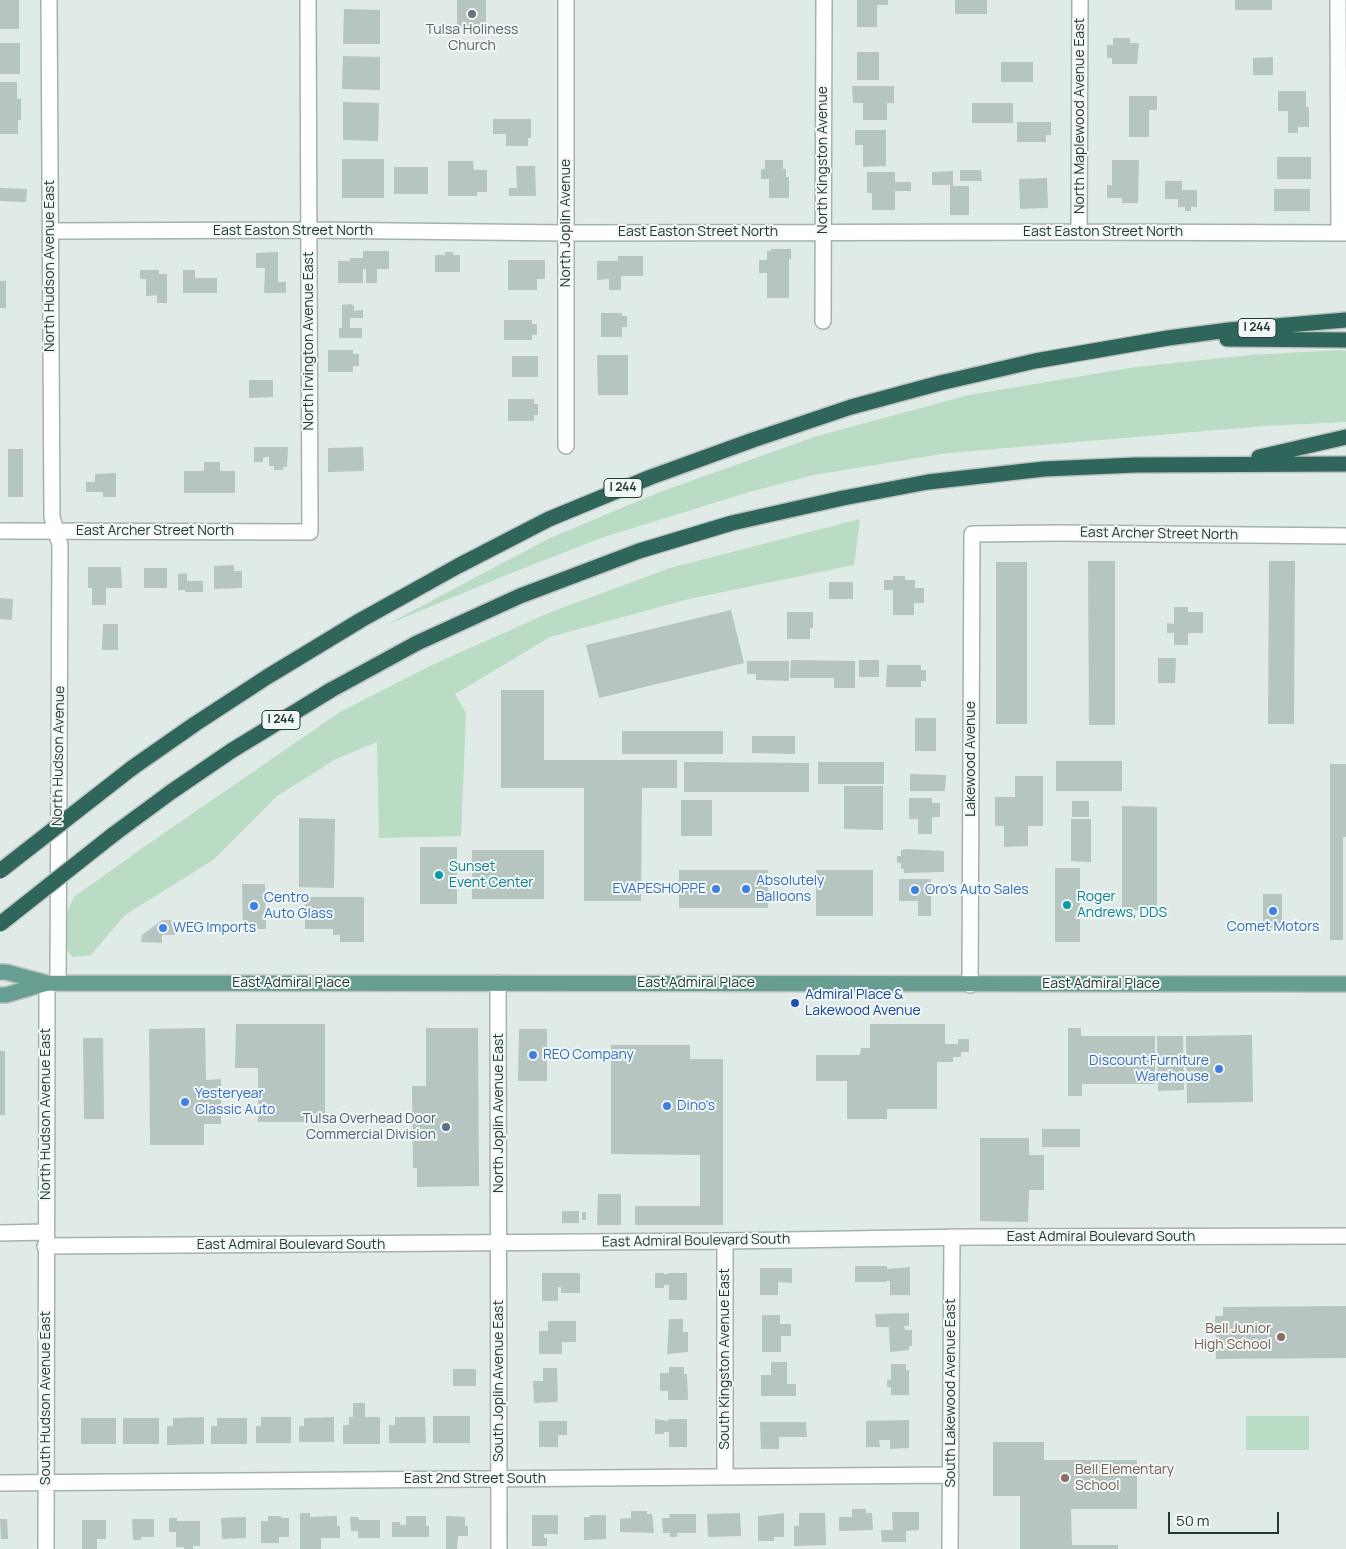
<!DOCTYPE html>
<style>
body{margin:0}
#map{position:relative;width:1346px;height:1549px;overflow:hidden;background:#e0eae6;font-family:Manrope,sans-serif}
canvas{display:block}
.scale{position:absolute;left:1168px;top:1512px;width:111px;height:22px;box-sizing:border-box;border:2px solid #223a34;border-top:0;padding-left:6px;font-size:15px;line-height:18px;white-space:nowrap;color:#223a34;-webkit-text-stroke:4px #f1f7f4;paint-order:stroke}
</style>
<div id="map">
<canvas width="1346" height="1549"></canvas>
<div class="scale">50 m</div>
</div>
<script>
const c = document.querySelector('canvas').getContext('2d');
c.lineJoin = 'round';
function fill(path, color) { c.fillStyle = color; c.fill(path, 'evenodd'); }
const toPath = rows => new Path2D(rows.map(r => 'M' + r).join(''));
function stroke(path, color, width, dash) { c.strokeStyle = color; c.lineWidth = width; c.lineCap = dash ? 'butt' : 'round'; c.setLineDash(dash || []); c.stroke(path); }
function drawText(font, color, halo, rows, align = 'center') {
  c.font = font + ' Manrope,sans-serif'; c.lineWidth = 4; c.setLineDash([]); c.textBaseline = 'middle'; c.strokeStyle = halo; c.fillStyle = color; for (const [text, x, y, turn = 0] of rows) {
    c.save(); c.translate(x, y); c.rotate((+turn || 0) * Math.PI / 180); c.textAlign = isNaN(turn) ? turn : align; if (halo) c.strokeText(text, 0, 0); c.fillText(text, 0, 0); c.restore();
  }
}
const green = toPath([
 [1341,350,1346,351,1346,422,1264,426,948,453,814,475,749,492,601,538,509,574,386,625,550,538,660,492,817,436,969,395,1136,367,1251,355],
 [860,519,854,565,689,599,550,637,455,694,466,713,461,836,379,838,377,742,336,759,277,796,213,860,125,915,91,955,73,957,67,950,67,912,74,897,144,847,340,712,432,665,551,612,670,568],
 [1246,1416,1309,1416,1309,1450,1246,1450]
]);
const building = toPath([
 [0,0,19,0,19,29,0,29],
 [457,0,486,0,486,28,457,27],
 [857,0,888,0,888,5,877,5,877,27,857,27],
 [955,0,987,0,987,14,955,14],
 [1235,0,1272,0,1272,10,1235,10],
 [344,9,380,10,380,44,343,44],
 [1113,38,1130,38,1130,43,1139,43,1137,64,1112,64,1112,58,1107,58,1107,45,1113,45],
 [0,43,20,43,20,74,0,74],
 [857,52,879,52,879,80,857,80],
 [343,56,380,57,380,90,342,89],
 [1273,57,1273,75,1253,75,1253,58],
 [1001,62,1033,62,1033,82,1001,82],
 [0,82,17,82,17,99,21,99,21,120,18,120,18,134,0,134],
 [852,86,894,86,894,103,887,103,887,120,863,120,863,103,853,103],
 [1278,91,1306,91,1306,107,1309,107,1309,127,1298,127,1298,133,1288,133,1288,111,1278,111],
 [1129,96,1157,96,1157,110,1149,110,1149,137,1129,137],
 [343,102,379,103,378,141,343,140],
 [972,103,1013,103,1013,123,972,123],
 [493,119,531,119,531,138,528,138,528,146,506,146,506,134,493,134],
 [1017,122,1051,122,1051,135,1046,135,1046,142,1017,142],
 [855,130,886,130,886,166,863,167,863,145,855,145],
 [1277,157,1311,157,1311,179,1277,179],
 [342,159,384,159,384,198,342,198],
 [765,160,783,160,783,169,786,169,786,177,789,177,789,198,769,198,769,179,761,179,761,169,765,169],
 [1112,160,1139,160,1138,203,1122,203,1122,198,1107,198,1107,185,1112,185],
 [448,161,473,161,474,170,487,170,487,192,477,192,477,196,448,196],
 [516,166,535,166,536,196,509,196,509,188,517,188],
 [394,167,428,167,428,194,394,194],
 [960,170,981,170,982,181,960,181],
 [953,171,953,186,969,186,969,215,950,215,950,185,932,185,932,172],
 [867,172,895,172,895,182,911,182,911,191,895,191,895,210,872,210,872,193,867,193],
 [1047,178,1048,208,1020,209,1019,179],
 [1165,181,1182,181,1182,190,1197,190,1197,207,1191,207,1191,211,1185,211,1185,207,1178,207,1178,199,1165,199],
 [0,188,27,189,26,202,0,201],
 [1274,189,1310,189,1310,211,1274,211],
 [771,249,791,249,791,259,789,259,789,298,767,298,767,273,759,273,759,260,767,260,767,251,771,251],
 [363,251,389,251,389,269,377,269,377,283,366,283,366,269,363,269,363,283,338,283,338,261,350,261,350,258,363,258],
 [278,252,278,282,286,282,286,293,264,293,265,268,256,268,256,253],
 [445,252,453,252,453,255,460,255,460,272,435,272,435,255,445,255],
 [618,256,643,256,643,276,621,276,621,290,609,290,609,279,597,280,597,261,618,261],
 [508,260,545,260,545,279,537,279,537,290,508,290],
 [140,270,159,270,159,274,167,274,167,303,157,303,157,295,146,296,146,279,140,279],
 [183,270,195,270,195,278,217,278,217,293,183,293],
 [0,281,6,281,6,308,0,308],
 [350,304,354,306,354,311,363,310,363,318,350,318,350,328,362,328,362,338,339,338,339,328,342,328,342,305],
 [601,313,622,313,622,316,627,316,627,327,622,327,622,337,601,337],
 [504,320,532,320,532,324,537,324,537,335,532,335,532,340,504,340],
 [328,350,353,350,353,354,359,354,359,366,353,366,353,372,328,372],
 [597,355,628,355,628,395,598,395],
 [512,356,538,356,538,377,512,377],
 [249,380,273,380,273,397,249,398],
 [508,399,534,399,534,404,538,404,538,415,534,415,534,421,508,421],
 [254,447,288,447,287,467,283,467,283,470,274,470,274,466,269,466,269,457,263,457,263,462,254,462],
 [363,447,364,471,328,472,328,448],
 [8,449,23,449,23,497,8,497],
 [204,462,220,462,220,471,235,471,235,493,184,493,184,471,204,471],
 [116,473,116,497,103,497,103,492,86,492,86,482,95,482,95,474],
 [1088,561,1115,561,1115,725,1089,725],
 [1269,561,1295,561,1294,724,1268,724],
 [996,562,1027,562,1027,724,996,724],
 [234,565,234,571,242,571,242,588,214,589,214,566],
 [88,567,121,567,122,588,106,588,106,605,92,605,92,588,88,588],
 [144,568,167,568,167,588,144,588],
 [187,573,187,581,203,581,203,592,185,592,185,590,178,590,178,574],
 [893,576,905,576,905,580,915,580,915,588,924,588,924,603,914,603,914,615,893,615,893,590,884,590,884,580,893,580],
 [829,582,853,582,853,599,829,599],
 [0,598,13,599,12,620,0,619],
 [1174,607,1188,607,1188,612,1203,612,1203,633,1188,633,1188,645,1174,645,1174,633,1167,633,1167,623,1174,624],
 [731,610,744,663,599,698,586,645],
 [787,612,813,612,813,628,810,628,810,639,787,639],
 [103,624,118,624,118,650,102,650],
 [1158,658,1176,658,1175,683,1158,683],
 [791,660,855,661,855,688,834,688,834,678,790,678],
 [859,660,879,660,879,677,859,677],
 [747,661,789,661,789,681,756,680,756,674,747,674],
 [887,665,921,665,921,670,926,670,926,681,921,681,921,687,886,687],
 [501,690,544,690,544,760,677,760,677,788,642,788,641,901,584,901,584,788,501,788],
 [915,718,936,718,936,751,915,751],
 [622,731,723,731,723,754,622,754],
 [752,736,795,736,795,754,752,753],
 [1056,761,1122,761,1122,791,1056,791],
 [684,762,809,763,809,792,684,792],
 [818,762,884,762,884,784,818,784],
 [1330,764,1346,764,1346,837,1343,837,1343,940,1330,940],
 [910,774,946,775,945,791,910,791],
 [1015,776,1043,776,1043,826,1028,826,1028,846,1004,847,1004,826,995,826,995,797,1015,797],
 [844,786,883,786,883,830,844,829],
 [909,798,932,798,932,803,940,803,940,817,932,817,932,834,918,834,918,819,909,819],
 [681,800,712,800,712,836,681,836],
 [1072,801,1089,801,1089,817,1072,817],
 [1122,806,1157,807,1157,910,1122,910],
 [299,818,335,819,334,888,299,887],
 [1071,819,1091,819,1091,862,1071,861],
 [420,847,457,847,457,904,420,904],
 [906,849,944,851,944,872,904,873,904,869,901,869,901,863,897,863,897,856,901,856,901,850],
 [472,850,544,850,544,899,472,899],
 [1055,868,1080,868,1080,942,1055,942],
 [679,870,768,870,768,908,679,908],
 [816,870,873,870,873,916,816,916],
 [899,879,931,879,931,916,918,916,918,901,899,901],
 [242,884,265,884,266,929,243,929],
 [1263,894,1282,894,1282,929,1263,929],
 [305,897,364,897,364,942,340,942,340,935,333,935,333,929,305,929],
 [162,920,175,920,175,935,162,935,162,943,141,942,142,935],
 [236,1024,325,1024,325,1122,258,1122,258,1068,235,1068],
 [870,1024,945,1024,945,1044,958,1044,958,1039,969,1039,969,1052,961,1052,961,1057,953,1057,953,1062,937,1062,937,1109,887,1109,887,1119,847,1119,847,1081,816,1081,816,1055,860,1055,861,1048,870,1048],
 [205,1028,206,1080,221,1079,221,1124,204,1124,204,1145,150,1145,149,1029],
 [426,1028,478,1028,479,1186,417,1187,417,1168,413,1168,412,1086,426,1086],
 [1068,1028,1081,1028,1081,1036,1155,1036,1155,1084,1082,1084,1082,1096,1068,1096],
 [519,1029,547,1029,547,1081,518,1081],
 [1252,1035,1253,1102,1187,1103,1186,1036],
 [1157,1036,1183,1036,1184,1090,1158,1091],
 [83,1038,103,1038,104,1119,84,1119],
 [611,1045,690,1045,690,1059,723,1059,723,1225,635,1225,635,1206,700,1206,700,1155,611,1154],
 [0,1051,5,1051,5,1115,0,1115],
 [1042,1129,1080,1129,1080,1147,1042,1147],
 [980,1138,1029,1138,1029,1155,1044,1155,1044,1190,1029,1190,1028,1222,980,1221],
 [598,1194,621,1194,621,1225,597,1225],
 [562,1211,579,1211,579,1223,562,1223],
 [582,1212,586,1212,586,1220,582,1220],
 [855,1266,887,1266,887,1269,910,1267,910,1295,890,1295,890,1281,886,1281,886,1282,855,1282],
 [760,1268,792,1268,792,1283,778,1282,778,1295,760,1295],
 [542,1273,580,1273,580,1293,561,1293,561,1287,558,1287,558,1301,542,1301],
 [655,1273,664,1273,664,1274,668,1274,668,1273,687,1273,687,1300,669,1300,669,1285,664,1285,664,1288,655,1288],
 [1346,1306,1346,1358,1216,1359,1215,1316,1223,1316,1223,1307],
 [909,1313,909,1326,904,1326,905,1330,912,1330,912,1346,909,1346,909,1350,890,1352,889,1327,876,1327,875,1314],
 [762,1315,780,1315,780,1324,791,1324,791,1336,781,1336,781,1352,762,1352],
 [669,1319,683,1319,683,1332,688,1332,688,1352,667,1354],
 [548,1321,576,1321,576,1342,562,1342,562,1354,539,1354,539,1331,548,1331],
 [771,1362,787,1362,787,1384,796,1384,796,1396,761,1396,761,1375,771,1375],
 [891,1364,906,1364,906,1370,909,1370,909,1395,891,1395,891,1387,887,1387,887,1380,891,1380],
 [669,1367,684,1367,684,1374,687,1374,688,1400,668,1400,668,1391,660,1391,660,1373,669,1373],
 [543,1368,557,1368,558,1402,534,1403,533,1381,543,1381],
 [453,1369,476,1369,476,1386,453,1386],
 [353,1403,365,1403,365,1417,380,1417,380,1444,343,1444,343,1425,349,1425,349,1417,353,1417],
 [433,1416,470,1416,470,1443,433,1443],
 [204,1417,204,1444,167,1445,167,1426,173,1426,173,1418],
 [261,1417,291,1417,291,1443,256,1443,256,1426,261,1426],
 [334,1417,334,1442,299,1442,299,1426,304,1426,304,1418],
 [395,1417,425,1417,426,1443,389,1443,389,1425,395,1425],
 [81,1418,116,1418,116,1444,81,1444],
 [123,1418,159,1418,159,1444,123,1444],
 [217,1418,247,1418,247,1444,211,1444,211,1426,217,1426],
 [655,1419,668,1421,668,1419,687,1419,687,1447,669,1447,669,1432,664,1432,664,1434,655,1434],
 [909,1420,909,1448,890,1449,890,1440,879,1440,880,1447,866,1447,866,1421],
 [539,1421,567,1421,567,1435,558,1435,558,1447,539,1447],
 [760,1422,806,1422,807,1437,779,1437,779,1449,761,1449],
 [993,1442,1044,1442,1044,1460,1137,1460,1137,1509,1071,1509,1072,1545,1118,1545,1118,1549,1020,1549,1020,1496,993,1496],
 [852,1509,866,1509,866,1513,872,1513,873,1530,839,1531,839,1517,852,1517],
 [631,1511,647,1511,647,1514,652,1514,654,1533,620,1532,620,1519,631,1518],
 [892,1512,919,1512,919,1530,906,1531,906,1542,882,1542,881,1530,893,1530],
 [300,1513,310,1513,310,1517,337,1516,337,1526,340,1526,340,1538,321,1538,321,1549,300,1549],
 [740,1513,741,1536,708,1537,707,1514],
 [784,1513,784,1537,774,1537,774,1541,758,1541,758,1516],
 [799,1513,825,1513,826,1545,794,1546,794,1526,799,1526],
 [669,1514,696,1514,696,1533,677,1533,677,1537,670,1537,670,1533,663,1533,662,1518,670,1518],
 [532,1515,558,1515,558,1534,544,1534,544,1538,547,1538,547,1546,532,1546],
 [590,1515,606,1515,606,1539,584,1540,584,1517,590,1517],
 [268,1516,281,1516,281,1518,289,1518,289,1537,279,1537,279,1543,261,1543,261,1521,268,1521],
 [406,1516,426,1516,426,1526,429,1526,429,1537,392,1537,392,1522,400,1522,400,1525,406,1525],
 [446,1516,465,1517,465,1526,468,1526,468,1536,458,1536,457,1549,446,1549],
 [246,1517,246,1538,222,1539,221,1518],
 [350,1517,358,1517,359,1520,380,1520,380,1538,358,1538,358,1531,351,1531],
 [169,1518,177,1518,177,1521,200,1521,200,1546,193,1546,193,1549,184,1549,184,1547,176,1547,176,1532,169,1532],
 [0,1519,7,1519,8,1539,1,1539],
 [132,1519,154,1519,154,1537,141,1537,141,1540,133,1540],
 [82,1520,106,1520,106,1539,97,1539,97,1549,82,1549]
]);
const minor = toPath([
 [49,0,52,517,60,545,58,983],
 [1338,0,1339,233],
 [50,231,309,230,566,233,1079,232,1346,233],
 [1079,232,1080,0],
 [823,321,824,0],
 [566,446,566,0],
 [0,531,310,532,308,0],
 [498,983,499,1549],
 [970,985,972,534,1058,533,1346,536],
 [0,1233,45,1232],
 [725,1241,725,1477],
 [45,1246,725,1241,971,1237,1346,1236],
 [0,1483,951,1475],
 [46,1549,47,983],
 [950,1549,952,1237]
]);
const major = toPath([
 [0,972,6,972,47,983,1346,984],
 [0,995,6,995,47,983]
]);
const highway = toPath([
 [1227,339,1346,340],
 [1259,457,1346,437],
 [132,768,195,724,267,677,361,620,458,566,549,519,651,477,753,440,851,407,940,383,1035,361,1168,338,1229,330,1346,320],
 [114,834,171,792,231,751,331,690,417,643,520,596,639,551,732,523,843,498,928,482,1044,469,1136,465,1346,464]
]);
const highwayBridge = toPath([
 [0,871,132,768],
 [0,924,114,834]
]);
const markers = [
 [472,14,5,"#6b7280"],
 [439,875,5,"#0f9aa8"],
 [716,889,5,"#3f7fe0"],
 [746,889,5,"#3f7fe0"],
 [915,890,5,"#3f7fe0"],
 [1067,905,5,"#0f9aa8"],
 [254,906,5,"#3f7fe0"],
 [1273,911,5,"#3f7fe0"],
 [163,928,5,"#3f7fe0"],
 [795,1003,5,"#1a4fb4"],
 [533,1055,5,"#3f7fe0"],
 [1219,1069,5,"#3f7fe0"],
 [185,1102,5,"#3f7fe0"],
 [667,1106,5,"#3f7fe0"],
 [446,1127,5,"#5c6f8a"],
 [1281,1337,5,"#8d6e63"],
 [1065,1478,5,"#8d6e63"]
];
const shields = [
 [1257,328,38],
 [623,488,38],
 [281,720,38]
];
const shieldNames = [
 ["I 244",1257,328],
 ["I 244",623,488],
 ["I 244",281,720]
];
const worshipNames = [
 ["Tulsa Holiness",472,30],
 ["Church",472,46]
];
const streetNames = [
 ["North Maplewood Avenue East",1080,116,-90],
 ["North Kingston Avenue",823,160,-90],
 ["North Joplin Avenue",566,223,-90],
 ["East Easton Street North",293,231],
 ["East Easton Street North",698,232],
 ["East Easton Street North",1103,232],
 ["North Hudson Avenue East",50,266,-90],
 ["North Irvington Avenue East",309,341,-90],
 ["East Archer Street North",155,531],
 ["East Archer Street North",1159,534,1],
 ["North Hudson Avenue",59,756,-89],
 ["Lakewood Avenue",971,759,-90],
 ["East Admiral Place",291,983],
 ["East Admiral Place",696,983],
 ["East Admiral Place",1101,984],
 ["North Joplin Avenue East",499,1113,-90],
 ["North Hudson Avenue East",46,1114,-90],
 ["East Admiral Boulevard South",1101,1237],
 ["East Admiral Boulevard South",696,1241,-1],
 ["East Admiral Boulevard South",291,1245],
 ["South Kingston Avenue East",725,1359,-90],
 ["South Joplin Avenue East",499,1381,-90],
 ["South Lakewood Avenue East",951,1393,-90],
 ["South Hudson Avenue East",46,1398,-90],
 ["East 2nd Street South",475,1479]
];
const cultureNames = [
 ["Sunset",449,867],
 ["Event Center",449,883],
 ["Roger",1077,897],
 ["Andrews, DDS",1077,913]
];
const shopNames = [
 ["Absolutely",756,881],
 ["Balloons",756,897],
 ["EVAPESHOPPE",706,889,"right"],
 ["Oro's Auto Sales",925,890],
 ["Centro",264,898],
 ["Auto Glass",264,914],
 ["Comet Motors",1273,927,"center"],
 ["WEG Imports",173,928],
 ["REO Company",543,1055],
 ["Discount Furniture",1209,1061,"right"],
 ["Warehouse",1209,1077,"right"],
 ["Yesteryear",195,1094],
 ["Classic Auto",195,1110],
 ["Dino's",677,1106]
];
const transitNames = [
 ["Admiral Place &",805,995],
 ["Lakewood Avenue",805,1011]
];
const serviceNames = [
 ["Tulsa Overhead Door",436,1119],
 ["Commercial Division",436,1135]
];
const educationNames = [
 ["Bell Junior",1271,1329],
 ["High School",1271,1345],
 ["Bell Elementary",1075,1470,"left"],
 ["School",1075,1486,"left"]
];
fill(green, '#badbc4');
fill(building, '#b6c5bf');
stroke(minor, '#a3b2ad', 18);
stroke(major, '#bdc4c2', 18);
stroke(highway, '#bdc4c2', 18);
stroke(minor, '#fff', 15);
stroke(major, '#679e91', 15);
stroke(highway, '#2f655b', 15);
stroke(highwayBridge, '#bdc4c2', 18, []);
stroke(highwayBridge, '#2f655b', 15);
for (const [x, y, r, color] of markers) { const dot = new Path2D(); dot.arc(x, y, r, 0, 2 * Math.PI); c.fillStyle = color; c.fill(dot); stroke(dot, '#f1f7f4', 2); }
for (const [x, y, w] of shields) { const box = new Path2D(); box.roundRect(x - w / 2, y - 9.5, w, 19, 4); c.fillStyle = '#f1f7f4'; c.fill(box); stroke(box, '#223a34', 1); }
drawText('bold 12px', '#223a34', null, shieldNames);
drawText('14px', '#5b616d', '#f1f7f4', worshipNames);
drawText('14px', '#223a34', '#f1f7f4', streetNames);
drawText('14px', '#0d838f', '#f1f7f4', cultureNames, 'left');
drawText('14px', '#366cbe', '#f1f7f4', shopNames, 'left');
drawText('14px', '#164399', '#f1f7f4', transitNames, 'left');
drawText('14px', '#4e5e75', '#f1f7f4', serviceNames, 'right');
drawText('14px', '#785e54', '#f1f7f4', educationNames, 'right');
</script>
